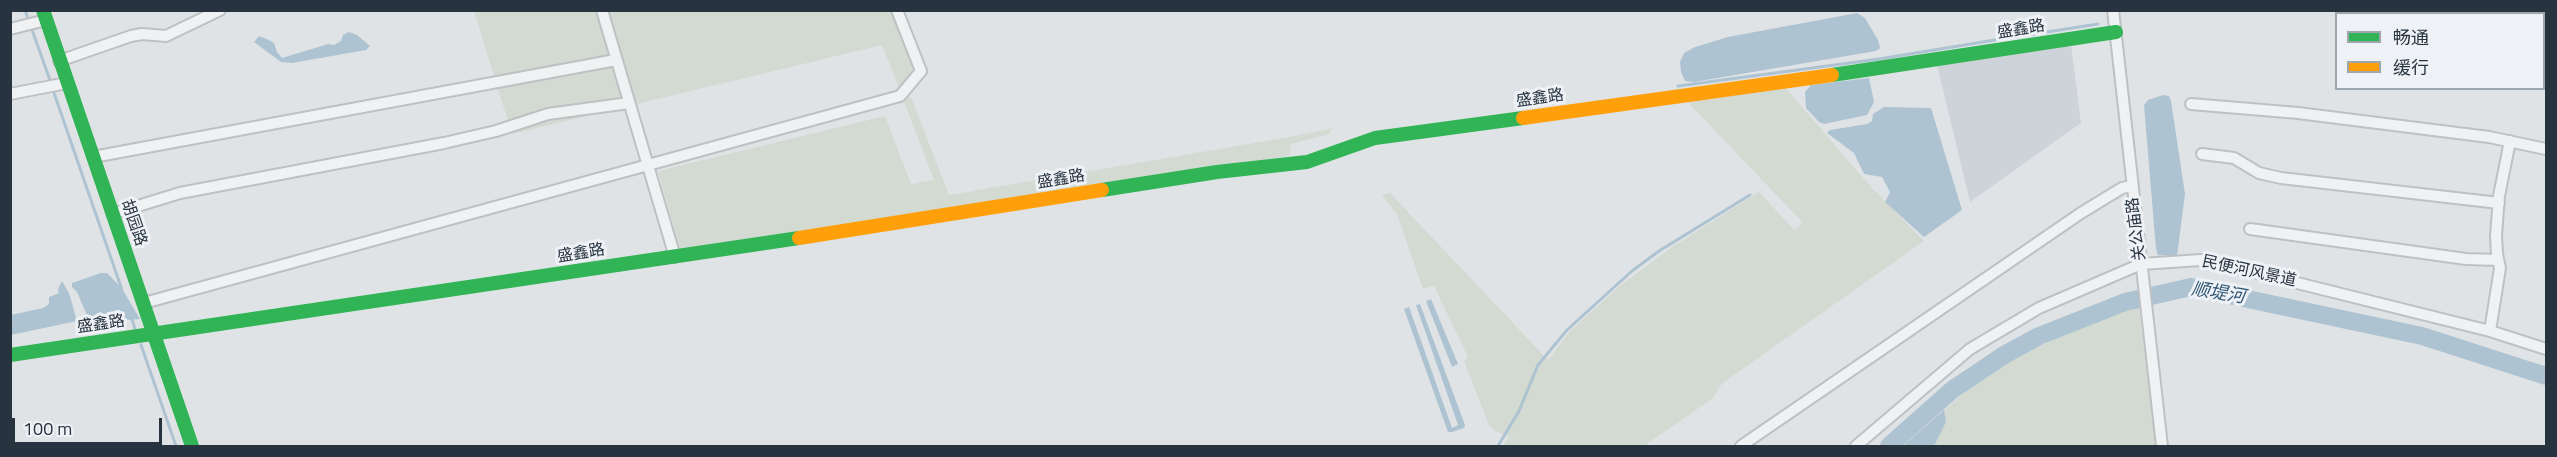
<!DOCTYPE html>
<meta charset="utf-8">
<style>
body{margin:0}
#map{position:relative;width:2557px;height:457px;overflow:hidden;background:#e0e3e6;font-family:"Titillium Web","Noto Sans SC",sans-serif}
canvas{display:block}
.frame{position:absolute;inset:0;border:12px solid #27333f;pointer-events:none}
.legend{position:absolute;left:2335px;top:12px;width:210px;height:78px;box-sizing:border-box;background:#eef2f6;border:2px solid #9ea6ad;margin:0;padding:8px 10px;list-style:none;font-size:18px;color:#27333f}
.legend li{display:flex;align-items:center;gap:12px;height:30px}
.legend b{width:30px;border:2px solid #9ea6ad}
.scale{position:absolute;left:12px;top:418px;width:150px;height:27px;box-sizing:border-box;border:3px solid #27333f;border-top:0;padding-left:8px;font-size:18px;line-height:21px;white-space:nowrap;color:#27333f;-webkit-text-stroke:4px #eef2f6;paint-order:stroke}
</style>
<div id="map">
<canvas width="2557" height="457"></canvas>
<div class="frame"></div>
<ul class="legend">
<li><b style="height:8px;background:#30b455"></b>畅通</li>
<li><b style="height:8px;background:#ff9f0a"></b>缓行</li>
</ul>
<div class="scale">100 m</div>
</div>
<script>
const c = document.querySelector('canvas').getContext('2d');
c.lineJoin = 'round';
function fill(path, color) { c.fillStyle = color; c.fill(path, 'evenodd'); }
const toPath = rows => new Path2D(rows.map(r => 'M' + r).join(''));
function stroke(path, color, width, dash) { c.strokeStyle = color; c.lineWidth = width; c.lineCap = dash ? 'butt' : 'round'; c.setLineDash(dash || []); c.stroke(path); }
function drawText(font, color, halo, rows, align = 'center') {
  c.font = font + ' "Titillium Web","Noto Sans SC",sans-serif'; c.lineWidth = 6; c.setLineDash([]); c.textBaseline = 'middle'; c.strokeStyle = halo; c.fillStyle = color; for (const [text, x, y, turn = 0] of rows) {
    c.save(); c.translate(x, y); c.rotate((+turn || 0) * Math.PI / 180); c.textAlign = isNaN(turn) ? turn : align; if (halo) c.strokeText(text, 0, 0); c.fillText(text, 0, 0); c.restore();
  }
}
const built = toPath([
 [2071,44,2081,123,1970,202,1937,65]
]);
const green = toPath([
 [474,11,891,11,914,68,900,90,882,45,512,134],
 [1783,85,1871,187,1924,241,1734,375,1720,386,1713,398,1644,446,1503,446,1509,436,1495,431,1489,425,1464,361,1468,357,1434,286,1423,289,1397,214,1382,195,1390,193,1548,360,1571,330,1621,285,1672,247,1759,192,1794,230,1803,223,1685,99],
 [911,97,949,195,1290,137,1333,128,1329,134,1291,144,1289,156,680,249,658,171,885,116,911,184,934,180,903,99],
 [2139,307,2156,446,1904,446,1977,381,2008,362,2100,317]
]);
const water = toPath([
 [1857,13,1865,18,1878,40,1880,48,1876,51,1694,82,1685,81,1681,72,1680,62,1684,53,1695,47,1728,37],
 [349,32,357,35,370,46,366,50,292,63,281,62,254,42,259,36,269,40,274,43,277,52,282,58,328,44,334,45,341,41,343,35],
 [1869,78,1874,102,1867,115,1824,124,1819,122,1806,108,1805,92,1811,85],
 [2163,95,2169,96,2171,101,2185,194,2177,256,2158,255,2156,249,2144,105,2148,100],
 [1884,107,1931,108,1962,210,1924,237,1885,202,1890,192,1882,177,1864,174,1854,153,1827,133,1830,130,1867,124,1872,121,1873,114],
 [101,273,107,273,121,287,140,319,100,322,91,322,88,318,77,292,72,287,72,283],
 [62,281,69,293,77,321,11,335,11,315,43,308,49,304,49,297,59,293,58,289],
 [1431,299,1458,364,1452,367,1426,301],
 [1420,304,1465,425,1464,428,1452,432,1448,432,1404,309,1409,307,1452,428,1458,425,1416,305],
 [1944,410,1946,422,1935,444,1931,446,1903,446]
]);
const stream = toPath([
 [25,10,29,21],
 [31,27,51,83],
 [2009,38,2098,24],
 [1678,86,1879,59,1995,40],
 [53,90,122,290],
 [131,316,135,329],
 [141,345,176,446],
 [1498,446,1519,411,1538,365,1567,330,1632,271,1659,251,1750,195]
]);
const river = toPath([
 [1889,446,1952,390,2004,355,2039,336,2125,302,2191,287,2422,336,2546,376]
]);
const street = toPath([
 [602,10,675,257],
 [2113,10,2162,446],
 [10,29,46,20],
 [59,61,131,36,142,34,166,36,220,10],
 [10,94,67,83],
 [2191,104,2298,113,2489,137,2546,149],
 [2202,154,2234,158,2259,173,2281,178,2499,203],
 [93,157,616,60],
 [112,214,180,193,444,143,496,131,548,114,629,103],
 [2250,229,2466,259,2498,260],
 [144,303,900,96,921,71,897,10],
 [2490,331,2500,268,2497,254,2496,236,2499,196,2510,141],
 [1741,446,2081,213,2122,188,2131,186],
 [1856,446,1970,349,2039,308,2141,264,2201,260,2245,270,2490,331,2546,349]
]);
const fast = toPath([
 [43,10,192,446],
 [1832,75,2116,32],
 [1102,190,1217,172,1307,162,1375,138,1523,118],
 [10,355,799,238]
]);
const slow = toPath([
 [1523,118,1832,75],
 [799,238,1102,190]
]);
const streetNames = [
 ["盛鑫路",2021,30,-9],
 ["盛鑫路",1540,99,-8],
 ["盛鑫路",1061,180,-9],
 ["胡园路",133,223,71],
 ["关公庙路",2137,229,-97],
 ["盛鑫路",581,254,-9],
 ["民便河风景道",2249,272,12],
 ["盛鑫路",101,325,-8]
];
const waterNames = [
 ["顺堤河",2218,294,9]
];
fill(built, '#ced3d9');
fill(green, '#d2dad1');
fill(water, '#aec3d2');
stroke(stream, '#aec3d2', 3);
stroke(river, '#aec3d2', 18);
stroke(street, '#bec1c4', 14);
stroke(street, '#f0f1f2', 10);
stroke(fast, '#30b455', 14);
stroke(slow, '#ff9f0a', 14);
drawText('16px', '#27333f', '#eef2f6', streetNames);
drawText('italic 18px', '#305674', '#eef2f6', waterNames);
</script>
